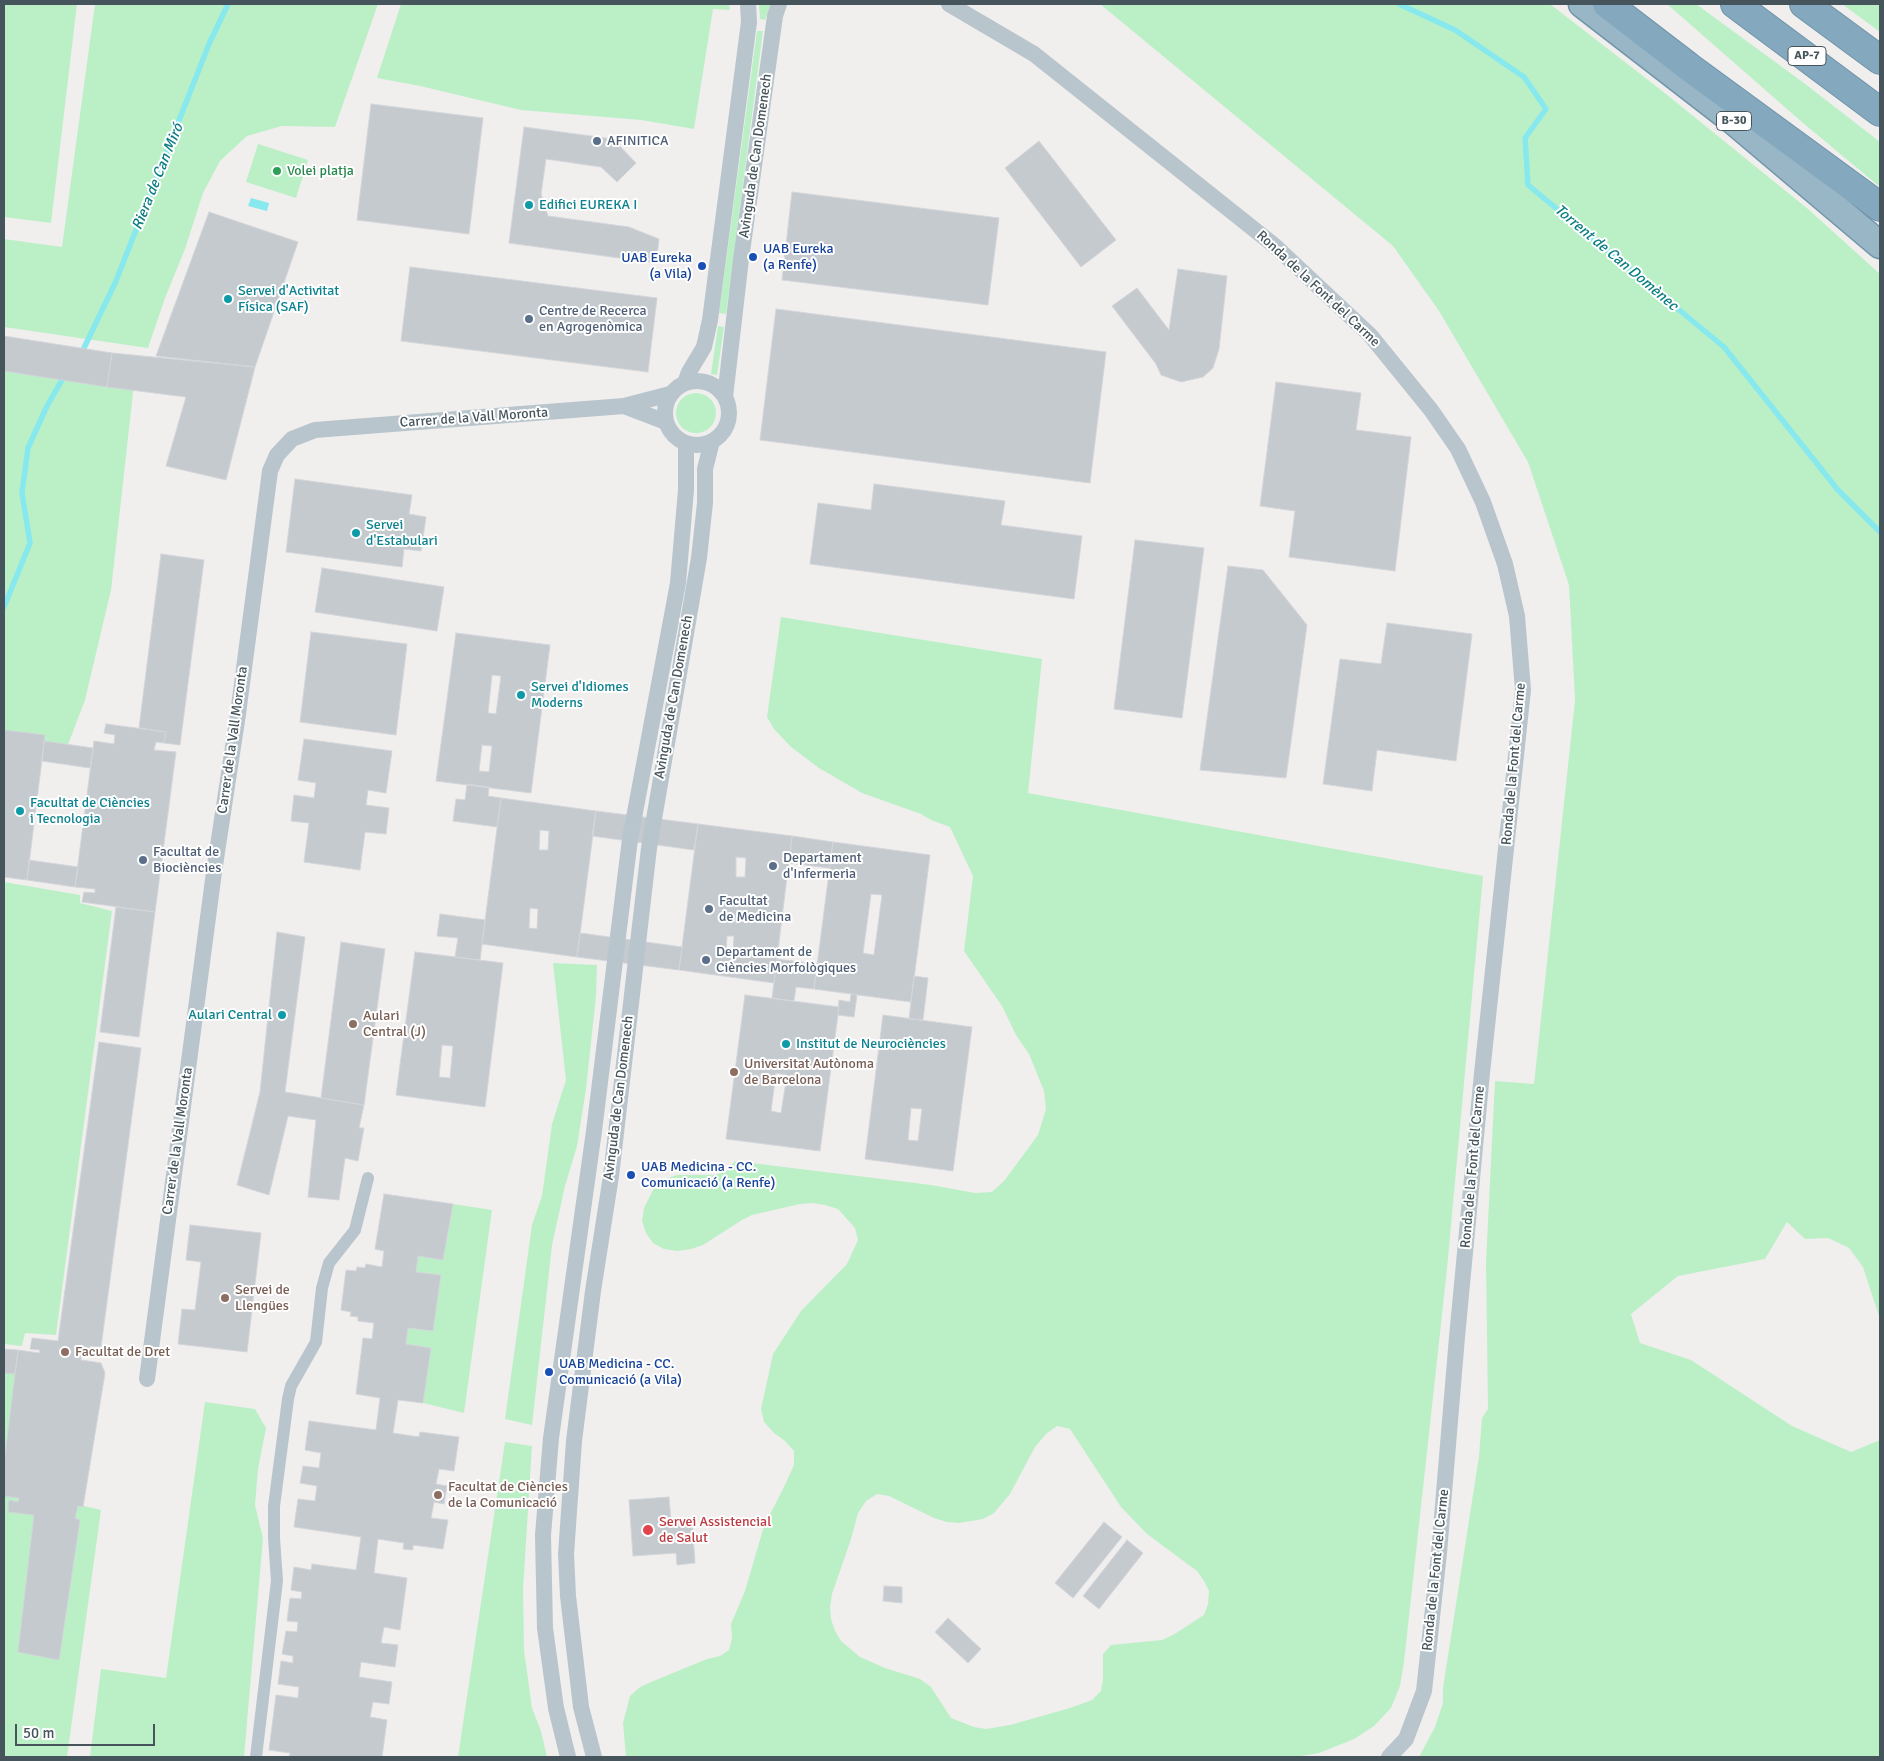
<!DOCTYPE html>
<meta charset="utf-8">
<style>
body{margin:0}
#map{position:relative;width:1884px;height:1761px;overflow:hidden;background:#f1eeee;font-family:Signika,sans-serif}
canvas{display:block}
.frame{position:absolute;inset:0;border:5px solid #46555c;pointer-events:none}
.scale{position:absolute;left:15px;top:1724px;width:140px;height:22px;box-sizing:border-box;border:2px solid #46555c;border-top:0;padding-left:6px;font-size:15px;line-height:18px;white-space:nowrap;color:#46555c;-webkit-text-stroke:4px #fff;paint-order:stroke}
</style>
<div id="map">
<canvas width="1884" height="1761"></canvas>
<div class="frame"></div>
<div class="scale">50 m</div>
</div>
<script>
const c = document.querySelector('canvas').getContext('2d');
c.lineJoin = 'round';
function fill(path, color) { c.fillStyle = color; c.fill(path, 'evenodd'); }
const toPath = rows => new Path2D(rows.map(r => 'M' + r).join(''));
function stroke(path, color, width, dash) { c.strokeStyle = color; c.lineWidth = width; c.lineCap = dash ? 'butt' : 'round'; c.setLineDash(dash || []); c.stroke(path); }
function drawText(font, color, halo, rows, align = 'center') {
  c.font = font + ' Signika,sans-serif'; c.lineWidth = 4; c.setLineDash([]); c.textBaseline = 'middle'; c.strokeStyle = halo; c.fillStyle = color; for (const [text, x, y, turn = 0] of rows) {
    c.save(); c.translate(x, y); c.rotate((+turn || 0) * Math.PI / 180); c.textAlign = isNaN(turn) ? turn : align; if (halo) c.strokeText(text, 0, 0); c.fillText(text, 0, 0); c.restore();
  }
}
const green = toPath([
 [4,4,77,4,51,223,4,217],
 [95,4,378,4,335,127,282,126,247,136,220,161,203,193,185,249,165,298,148,348,4,327,4,239,62,247],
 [401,4,729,4,730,10,713,9,694,129,641,120,521,110,420,86,377,78],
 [759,4,771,4,765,20,760,19],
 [1100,4,1550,4,1661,90,1808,209,1880,274,1880,1319,1863,1267,1849,1248,1828,1238,1805,1239,1787,1222,1765,1259,1678,1276,1631,1314,1640,1343,1691,1360,1792,1426,1851,1452,1880,1440,1880,1757,1419,1757,1435,1727,1443,1703,1443,1688,1479,1456,1482,1418,1488,1409,1486,1262,1495,1081,1534,1084,1575,700,1569,585,1528,462,1439,311,1393,246],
 [1667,4,1696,4,1804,83,1880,142,1880,187,1803,123],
 [1842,4,1880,4,1880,32],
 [757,31,763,31,726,314,719,313],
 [258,144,308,160,296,198,246,182],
 [718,326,724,327,717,375,711,374],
 [4,366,134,384,111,590,85,700,66,750,4,739],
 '676 413a20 20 0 1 1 40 0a20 20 0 1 1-40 0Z',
 [781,617,1042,659,1028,793,1483,876,1447,1269,1404,1662,1400,1686,1391,1708,1374,1726,1354,1739,1319,1753,1295,1757,626,1757,623,1723,630,1696,640,1687,651,1682,707,1659,720,1656,729,1650,732,1638,731,1624,745,1591,764,1526,783,1489,794,1465,794,1451,785,1441,774,1433,764,1422,761,1409,773,1354,801,1311,847,1264,858,1240,855,1228,838,1209,825,1205,812,1203,800,1204,752,1215,742,1220,703,1245,691,1249,677,1251,664,1249,653,1243,646,1233,642,1221,644,1208,655,1186,665,1179,677,1175,715,1175,727,1171,735,1161,931,1185,975,1193,992,1192,1004,1181,1038,1135,1046,1109,1044,1091,1029,1054,1016,1035,1002,1006,964,951,973,876,950,827,931,820,921,814,862,793,819,768,791,747,774,729,767,717],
 [1057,1426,1070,1429,1121,1507,1147,1534,1197,1571,1204,1581,1209,1591,1208,1604,1204,1615,1173,1635,1162,1640,1111,1645,1103,1654,1103,1679,1101,1691,1092,1700,1070,1708,1010,1725,986,1729,974,1727,951,1718,931,1687,920,1679,885,1668,860,1657,841,1641,835,1631,831,1619,830,1607,832,1594,851,1539,858,1513,866,1501,877,1494,889,1496,934,1518,947,1522,959,1523,983,1519,994,1513,1010,1494,1035,1447,1046,1434],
 [4,882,80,895,80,903,112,911,56,1335,25,1333,22,1346,4,1344],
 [553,963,597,965,596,996,586,1089,577,1146,565,1186,552,1245,532,1425,505,1419,532,1225,542,1196,552,1124,566,1080],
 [453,1204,492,1210,464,1413,423,1403,431,1348,406,1344,408,1328,433,1331,441,1275,416,1272,418,1256,443,1260],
 [4,1368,25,1371,4,1489],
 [205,1402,255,1409,266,1428,258,1469,255,1505,263,1538,244,1757,90,1757,101,1669,166,1678],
 [505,1442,532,1446,523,1590,524,1650,532,1708,541,1731,547,1757,458,1757],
 [4,1495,72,1503,101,1510,67,1757,4,1757]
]);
const water = toPath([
 [251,198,269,203,267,211,248,206]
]);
const stream = toPath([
 [1399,4,1455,30,1524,77,1546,109,1525,138,1528,185,1724,347,1838,490,1880,532],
 [84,348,116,281,209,44,228,4],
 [4,607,30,543,22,493,28,448,47,406,62,380]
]);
const building = toPath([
 [371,104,483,118,469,234,357,220,371,104],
 [524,127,613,139,636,163,617,182,601,167,546,159,541,194,548,216,629,227,659,239,656,263,509,243,524,127],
 [1039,141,1116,240,1081,267,1005,168,1039,141],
 [792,192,999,218,988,305,782,280,792,192],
 [209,212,298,242,255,367,156,356,209,212],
 [410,267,657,298,648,372,401,341,410,267],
 [1178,269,1227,276,1219,349,1213,368,1203,377,1181,382,1161,375,1156,364,1112,306,1137,288,1169,330,1178,269],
 [776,309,1106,352,1090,483,760,440,776,309],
 [4,336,112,353,107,387,4,371,4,336],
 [112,353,255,367,226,480,166,466,186,397,107,387,112,353],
 [1276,382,1361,393,1356,430,1411,437,1395,571,1289,557,1295,511,1260,506,1276,382],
 [295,479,412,495,409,514,426,517,421,551,404,549,402,567,286,552,295,479],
 [874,484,1005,501,1001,525,1082,536,1074,599,810,564,818,503,871,510,874,484],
 [1135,540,1204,548,1182,718,1114,709,1135,540],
 [161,554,204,560,180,745,164,743,166,732,139,728,161,554],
 [1228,566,1263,570,1307,625,1286,778,1200,770,1228,566],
 [322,568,444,587,437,631,315,612,322,568],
 [1387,623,1472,634,1456,761,1377,750,1372,791,1323,784,1340,659,1381,664,1387,623],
 [311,632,407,644,396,735,300,722,311,632],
 [456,633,550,645,531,793,436,781,456,633],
 [492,675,501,676,496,714,488,713,492,675],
 [482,745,492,746,489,772,479,771,482,745],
 [106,724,166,732,164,743,156,742,154,750,176,752,155,912,82,902,84,892,95,893,95,889,75,887,94,741,114,744,115,735,104,733,106,724],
 [4,730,45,735,27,880,4,877,4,730],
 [304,739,392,751,386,793,368,790,366,805,389,808,386,834,365,832,360,870,304,862,309,823,291,821,294,795,314,798,316,783,298,780,304,739],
 [44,741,93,748,90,768,42,761,44,741],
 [467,784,489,787,488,796,501,798,497,827,453,821,456,799,465,800,467,784],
 [501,798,596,811,577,957,482,944,501,798],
 [540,830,549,831,548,850,539,850,540,830],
 [530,908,538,909,537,929,529,928,530,908],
 [596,811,698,824,694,850,592,836,596,811],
 [698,824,792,836,774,983,679,970,698,824],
 [736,857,746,858,745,877,736,877,736,857],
 [727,936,734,936,733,956,726,956,727,936],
 [792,836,833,842,829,868,789,863,792,836],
 [833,842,930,855,911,1002,814,989,833,842],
 [871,894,882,895,874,955,863,953,871,894],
 [29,860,78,867,75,887,27,880,29,860],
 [116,907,155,912,139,1037,100,1032,116,907],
 [440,914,485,920,480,960,455,957,458,938,437,936,440,914],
 [277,932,305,937,285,1092,364,1105,359,1128,364,1128,358,1161,345,1158,339,1200,308,1197,316,1120,288,1116,269,1195,237,1185,260,1092,277,932],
 [580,933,682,947,679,970,577,957,580,933],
 [341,942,385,949,364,1105,321,1098,341,942],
 [415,952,503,963,485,1107,396,1095,415,952],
 [442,1045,453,1046,450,1078,439,1077,442,1045],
 [777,959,817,964,814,989,796,987,794,1001,772,998,777,959],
 [914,976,928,978,923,1020,909,1019,914,976],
 [851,994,857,995,854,1017,838,1015,839,1000,850,1002,851,994],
 [745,995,839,1007,820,1151,726,1139,745,995],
 [776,1073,787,1075,781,1113,771,1111,776,1073],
 [883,1015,972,1027,953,1171,865,1159,883,1015],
 [911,1108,922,1109,918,1141,908,1140,911,1108],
 [99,1042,141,1048,101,1347,90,1346,89,1357,81,1356,81,1360,101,1363,105,1373,83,1507,78,1506,75,1518,80,1520,59,1660,18,1652,34,1515,8,1512,9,1500,18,1502,19,1498,4,1496,4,1463,18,1350,39,1353,40,1350,30,1349,32,1338,58,1341,99,1042],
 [384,1194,453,1204,443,1260,418,1256,416,1272,441,1275,433,1331,408,1328,406,1344,431,1348,423,1403,398,1400,393,1433,419,1437,420,1432,459,1437,454,1471,439,1469,436,1484,447,1486,444,1504,434,1502,431,1518,448,1520,443,1549,413,1545,413,1550,403,1549,404,1543,378,1539,374,1573,407,1578,400,1630,384,1627,381,1643,398,1645,395,1667,361,1662,359,1677,392,1682,389,1704,373,1702,370,1717,387,1720,382,1757,289,1757,290,1753,269,1750,276,1695,298,1698,299,1687,278,1684,281,1661,293,1663,293,1656,282,1654,286,1631,297,1632,298,1622,287,1621,290,1598,301,1599,302,1592,291,1590,294,1567,311,1570,312,1564,356,1570,361,1537,294,1527,298,1499,315,1501,317,1486,300,1483,303,1466,319,1468,321,1453,305,1450,309,1421,376,1430,380,1398,356,1394,363,1338,372,1339,374,1323,358,1321,358,1317,350,1316,351,1312,341,1310,346,1270,356,1271,357,1267,365,1268,366,1264,382,1267,384,1251,375,1249,384,1194],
 [190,1225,261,1233,247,1352,178,1344,182,1309,195,1310,201,1262,186,1260,190,1225],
 [4,1349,18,1350,15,1374,4,1373,4,1349],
 [669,1497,671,1522,692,1521,695,1563,677,1565,676,1553,633,1556,629,1500,669,1497],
 [1104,1522,1122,1537,1073,1598,1055,1583,1104,1522],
 [1127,1540,1143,1553,1099,1609,1083,1596,1127,1540],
 [884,1586,902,1587,902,1603,883,1601,884,1586],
 [948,1618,981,1649,968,1663,935,1632,948,1618]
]);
const pedestrian = toPath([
 [256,1757,277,1581,274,1538,274,1506,288,1399,291,1386,316,1342,322,1288,329,1263,355,1230,368,1178]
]);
const minor = toPath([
 [949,4,1034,54,1275,246,1370,335,1431,410,1458,449,1483,502,1505,564,1517,616,1523,690,1482,1073,1457,1337,1439,1553,1424,1691,1406,1739,1389,1757],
 '665 413a32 32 0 1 1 64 0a32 32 0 1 1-64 0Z',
 [685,383,689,372,704,347,710,320,749,22,748,4],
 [725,397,741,259,775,16,779,4],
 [624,406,666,422],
 [147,1379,214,872,238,714,270,471,277,455,292,439,315,430,624,406,670,394],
 [568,1757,556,1708,545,1628,543,1535,551,1438,594,1131,630,839,678,583,686,490,686,443],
 [594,1757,581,1707,568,1596,566,1554,574,1441,593,1291,611,1176,649,848,699,558,705,503,705,469,712,441]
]);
const trunk = toPath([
 [1582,4,1732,120,1880,245]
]);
const motorway = toPath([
 [1607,4,1689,67,1880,207],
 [1735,4,1880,112],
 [1804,4,1880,60]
]);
const markers = [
 [597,141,5,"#5c6f8a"],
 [277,171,5,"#2e9e5b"],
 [529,205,5,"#0f9aa8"],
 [753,257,5,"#1a4fb4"],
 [702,266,5,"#1a4fb4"],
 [228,299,5,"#0f9aa8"],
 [529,319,5,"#5c6f8a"],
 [356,533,5,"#0f9aa8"],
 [521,695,5,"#0f9aa8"],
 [20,811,5,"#0f9aa8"],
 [143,860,5,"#5c6f8a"],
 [773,866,5,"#5c6f8a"],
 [709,909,5,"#5c6f8a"],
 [706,960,5,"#5c6f8a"],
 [282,1015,5,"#0f9aa8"],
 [353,1024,5,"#8d6e63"],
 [786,1044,5,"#0f9aa8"],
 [734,1072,5,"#8d6e63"],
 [631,1175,5,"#1a4fb4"],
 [225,1298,5,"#8d6e63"],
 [65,1352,5,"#8d6e63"],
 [549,1372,5,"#1a4fb4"],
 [438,1495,5,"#8d6e63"],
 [648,1530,6,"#e0444e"]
];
const shields = [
 [1807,56,38],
 [1734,121,35]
];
const shieldNames = [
 ["AP-7",1807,56],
 ["B-30",1734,121]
];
const serviceNames = [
 ["AFINITICA",607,141],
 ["Centre de Recerca",539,311],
 ["en Agrogenòmica",539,327],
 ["Facultat de",153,852],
 ["Biociències",153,868],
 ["Departament",783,858],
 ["d'Infermeria",783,874],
 ["Facultat",719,901],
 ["de Medicina",719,917],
 ["Departament de",716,952],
 ["Ciències Morfològiques",716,968]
];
const streetNames = [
 ["Avinguda de Can Domenech",756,156,-82],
 ["Ronda de la Font del Carme",1318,289,43],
 ["Carrer de la Vall Moronta",474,418,-4],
 ["Avinguda de Can Domenech",674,697,-80],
 ["Carrer de la Vall Moronta",233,740,-82],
 ["Ronda de la Font del Carme",1514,764,-85],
 ["Avinguda de Can Domenech",619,1098,-83],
 ["Carrer de la Vall Moronta",178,1141,-82],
 ["Ronda de la Font del Carme",1473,1167,-85],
 ["Ronda de la Font del Carme",1436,1570,-84]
];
const leisureNames = [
 ["Volei platja",287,171]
];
const cultureNames = [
 ["Edifici EUREKA I",539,205],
 ["Servei d'Activitat",238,291],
 ["Física (SAF)",238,307],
 ["Servei",366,525],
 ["d'Estabulari",366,541],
 ["Servei d'Idiomes",531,687],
 ["Moderns",531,703],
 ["Facultat de Ciències",30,803],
 ["i Tecnologia",30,819],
 ["Aulari Central",272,1015,"right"],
 ["Institut de Neurociències",796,1044]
];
const transitNames = [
 ["UAB Eureka",763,249],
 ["(a Renfe)",763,265],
 ["UAB Eureka",692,258,"right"],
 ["(a Vila)",692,274,"right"],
 ["UAB Medicina - CC.",641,1167],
 ["Comunicació (a Renfe)",641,1183],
 ["UAB Medicina - CC.",559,1364],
 ["Comunicació (a Vila)",559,1380]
];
const educationNames = [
 ["Aulari",363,1016],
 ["Central (J)",363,1032],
 ["Universitat Autònoma",744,1064],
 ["de Barcelona",744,1080],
 ["Servei de",235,1290],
 ["Llengües",235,1306],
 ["Facultat de Dret",75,1352],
 ["Facultat de Ciències",448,1487],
 ["de la Comunicació",448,1503]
];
const healthNames = [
 ["Servei Assistencial",659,1522],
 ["de Salut",659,1538]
];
const waterNames = [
 ["Riera de Can Miró",158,177,-68],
 ["Torrent de Can Domènec",1616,258,40]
];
fill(green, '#bbf0c7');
fill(water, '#87e8ee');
stroke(stream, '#87e8ee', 5.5);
fill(building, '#c5cace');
stroke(building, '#d2d5da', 1);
stroke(trunk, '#7094aa', 29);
stroke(motorway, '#7094aa', 30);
stroke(pedestrian, '#b9c5cc', 12);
stroke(minor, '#b9c5cc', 16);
stroke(trunk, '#98b6c6', 26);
stroke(motorway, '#84a9be', 28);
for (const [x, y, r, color] of markers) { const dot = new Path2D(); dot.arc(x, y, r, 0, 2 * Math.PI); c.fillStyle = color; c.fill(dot); stroke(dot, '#fff', 2); }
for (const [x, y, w] of shields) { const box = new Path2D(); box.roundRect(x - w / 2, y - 9.5, w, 19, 4); c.fillStyle = '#fff'; c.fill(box); stroke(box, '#46555c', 1); }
drawText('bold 12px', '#46555c', null, shieldNames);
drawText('14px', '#4e5e75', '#fff', serviceNames, 'left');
drawText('14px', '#46555c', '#fff', streetNames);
drawText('14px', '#27864d', '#fff', leisureNames, 'left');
drawText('14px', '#0d838f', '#fff', cultureNames, 'left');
drawText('14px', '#164399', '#fff', transitNames, 'left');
drawText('14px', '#785e54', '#fff', educationNames, 'left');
drawText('14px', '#be3a42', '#fff', healthNames, 'left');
drawText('italic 15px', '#0b7e84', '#fff', waterNames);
</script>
